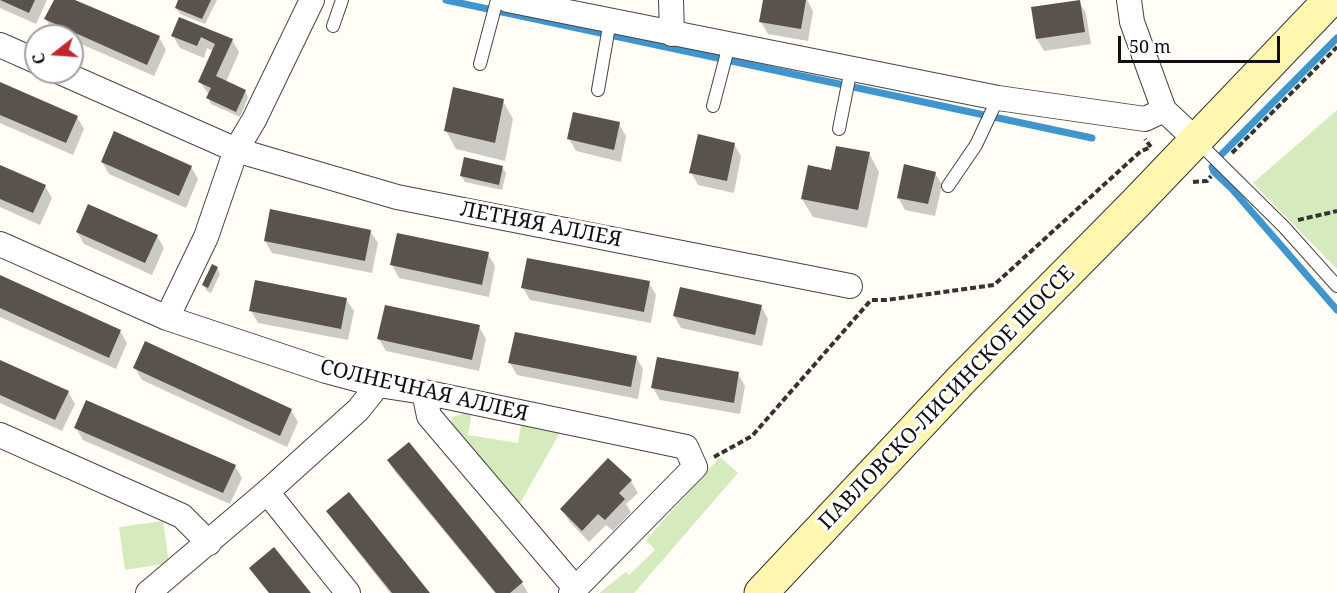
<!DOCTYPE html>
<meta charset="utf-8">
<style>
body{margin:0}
#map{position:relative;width:1337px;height:593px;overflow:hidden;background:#fffdf5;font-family:"Noto Serif",serif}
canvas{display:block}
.north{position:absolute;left:24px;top:24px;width:60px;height:60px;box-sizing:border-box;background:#fff;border:2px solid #a0a0a0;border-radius:50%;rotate:253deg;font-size:16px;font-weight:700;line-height:24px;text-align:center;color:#111}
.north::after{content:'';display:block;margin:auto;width:21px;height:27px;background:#c4262e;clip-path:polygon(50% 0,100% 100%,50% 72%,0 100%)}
.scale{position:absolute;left:1118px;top:36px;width:162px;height:27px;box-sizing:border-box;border:3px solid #111;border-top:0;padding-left:8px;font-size:18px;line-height:21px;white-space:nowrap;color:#111;-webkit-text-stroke:4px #fff;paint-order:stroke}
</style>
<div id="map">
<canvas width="1337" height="593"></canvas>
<div class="north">С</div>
<div class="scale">50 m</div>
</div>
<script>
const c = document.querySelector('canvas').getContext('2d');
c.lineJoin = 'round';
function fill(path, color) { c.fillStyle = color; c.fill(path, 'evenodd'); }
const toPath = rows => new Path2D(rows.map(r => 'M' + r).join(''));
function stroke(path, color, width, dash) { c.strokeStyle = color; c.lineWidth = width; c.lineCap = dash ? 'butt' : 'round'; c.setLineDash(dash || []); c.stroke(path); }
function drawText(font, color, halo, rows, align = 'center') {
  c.font = font + ' "Noto Serif",serif'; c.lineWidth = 6; c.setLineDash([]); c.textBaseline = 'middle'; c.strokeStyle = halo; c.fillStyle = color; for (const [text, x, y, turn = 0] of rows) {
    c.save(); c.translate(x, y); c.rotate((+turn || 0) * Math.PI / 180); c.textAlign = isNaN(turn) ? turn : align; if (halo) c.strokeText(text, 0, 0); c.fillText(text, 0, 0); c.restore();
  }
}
const green = toPath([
 [1337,110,1337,269,1253,183],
 [472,411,468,435,518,443,522,420,562,429,518,507,450,431,452,417],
 [720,457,738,473,634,593,599,593,626,572,629,575,655,550,646,540],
 [163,521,169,563,125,570,119,527]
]);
const shadow = toPath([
 [0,0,47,0,36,24,0,8],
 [55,0,71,0,159,37,166,50,154,76,72,40,72,36,64,36,53,31,46,19],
 [180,0,217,0,205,24,180,14,176,8],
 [765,0,807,0,813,11,808,41,768,34,761,22],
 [1079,2,1086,14,1091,44,1044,51,1037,39,1032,9],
 [180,19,232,40,239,52,226,82,245,91,248,97,240,117,211,104,208,98,209,95,200,82,213,51,207,48,204,58,180,48,173,36],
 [0,84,77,117,84,129,73,155,0,123],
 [503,101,513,119,505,161,456,149,446,131],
 [619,124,626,136,621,162,576,151,569,139],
 [734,144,741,156,734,193,698,185,691,172],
 [869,153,879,172,867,228,813,217,802,199,832,172],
 [102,162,191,167,198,179,186,208,109,174],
 [0,166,45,186,52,198,40,225,0,207],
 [502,167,506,173,502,190,465,182,461,176],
 [935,173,942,185,935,216,905,210,898,197],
 [370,231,378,243,372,273,272,253,265,241],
 [77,232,157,236,164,248,152,275,84,244],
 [488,254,495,266,489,297,399,278,392,265],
 [217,268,220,274,211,293,207,291,203,285],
 [0,276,120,331,127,343,116,369,0,317],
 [649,283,656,295,651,323,530,300,523,288],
 [346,299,354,311,348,340,258,323,251,311],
 [761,306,768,319,762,346,681,328,674,316],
 [479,327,486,339,479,371,386,351,379,339],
 [636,357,643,369,638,399,517,375,510,363],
 [0,361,68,392,75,404,62,431,0,403],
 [135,368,291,410,298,422,287,447,142,380],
 [738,374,745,386,740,414,660,400,653,388],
 [76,428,235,466,242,478,230,504,83,440],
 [608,460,631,481,638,493,626,504,631,512,613,531,606,525,589,542,569,521,562,509],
 [388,461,522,583,528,593,495,593,396,473],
 [328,511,428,593,390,593,335,523]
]);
const stream = toPath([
 [446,0,1092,138],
 [1337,38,1216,160,1212,167,1214,172,1232,189,1337,310]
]);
const building = toPath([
 [0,0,35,0,29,13],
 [54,0,75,0,160,36,147,65,44,19],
 [178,0,211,0,202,19,175,8],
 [763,0,806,0,801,29,759,22],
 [1080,0,1085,32,1036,39,1031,7],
 [179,17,233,39,216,76,246,90,236,112,206,98,211,88,198,82,215,44,201,37,197,46,171,36],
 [0,82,78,116,66,143,0,115],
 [453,87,504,99,495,143,444,131],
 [573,112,620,122,614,150,567,139],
 [114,131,192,166,179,196,101,162],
 [698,134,735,143,727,181,689,173],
 [836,146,870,152,858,210,801,199,808,165,831,170],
 [464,157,503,166,499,185,460,176],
 [904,164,936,172,928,204,897,198],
 [0,165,46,185,33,213,0,199],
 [88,204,158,235,145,263,76,232],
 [270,209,371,230,365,261,264,241],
 [397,233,489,252,482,285,390,265],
 [527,258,650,281,644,312,521,288],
 [212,264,218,267,208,288,202,285],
 [0,275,121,330,109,358,0,308],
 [255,280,347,298,341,329,249,311],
 [680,287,762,305,755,335,673,316],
 [385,305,480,325,472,360,377,339],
 [515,332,637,356,631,387,508,363],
 [145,341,292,409,280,436,133,368],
 [657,357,739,372,734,403,651,388],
 [0,360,69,391,55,420,0,395],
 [86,400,236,465,223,493,74,428],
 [409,442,523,582,510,593,496,593,387,460],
 [608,458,632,480,619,493,625,499,605,520,598,514,582,531,560,509],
 [349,492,430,593,392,593,326,511],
 [274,547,311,593,269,593,249,568]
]);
const path = toPath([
 [1232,153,1337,47],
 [1193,182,1207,181,1211,176],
 [1298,220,1337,211],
 [714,457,752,436,871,300,886,300,994,285,1141,151,1151,147,1145,139]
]);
const service = toPath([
 [333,26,342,0],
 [480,64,497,0],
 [598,90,610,21],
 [713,106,729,45],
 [839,129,851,69],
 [1196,140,1284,227,1337,286],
 [948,186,976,145,998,98]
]);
const minor = toPath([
 [508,0,998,98,1145,119,1164,110],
 [671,0,672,34],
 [1129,0,1132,22,1164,110,1195,139],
 [0,45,36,61],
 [60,72,236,150,397,197,850,286],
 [0,244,167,318,326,371,378,385,424,392,686,447,695,467,571,593],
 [167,318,206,237,236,150,254,120,312,0],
 [424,392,429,416,576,589],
 [0,435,182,516,209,543],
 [267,492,348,593],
 [148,593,267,492,358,410,378,385]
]);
const secondary = toPath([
 [761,593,963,378,1134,205,1330,0]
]);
const streetNames = [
 ["ЛЕТНЯЯ АЛЛЕЯ",541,225,11],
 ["СОЛНЕЧНАЯ АЛЛЕЯ",424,391,13],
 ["ПАВЛОВСКО-ЛИСИНСКОЕ ШОССЕ",947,398,-46]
];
fill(green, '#d5ebbd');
fill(shadow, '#0003');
stroke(stream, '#3f96cf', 7);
fill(building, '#5a524d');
stroke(service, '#444', 14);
stroke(minor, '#444', 26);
stroke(secondary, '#333', 35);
stroke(path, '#333', 4, [6, 3]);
stroke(service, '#fff', 12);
stroke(minor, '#fff', 24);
stroke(secondary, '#fff6b0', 33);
drawText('21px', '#111', '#fff', streetNames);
</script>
